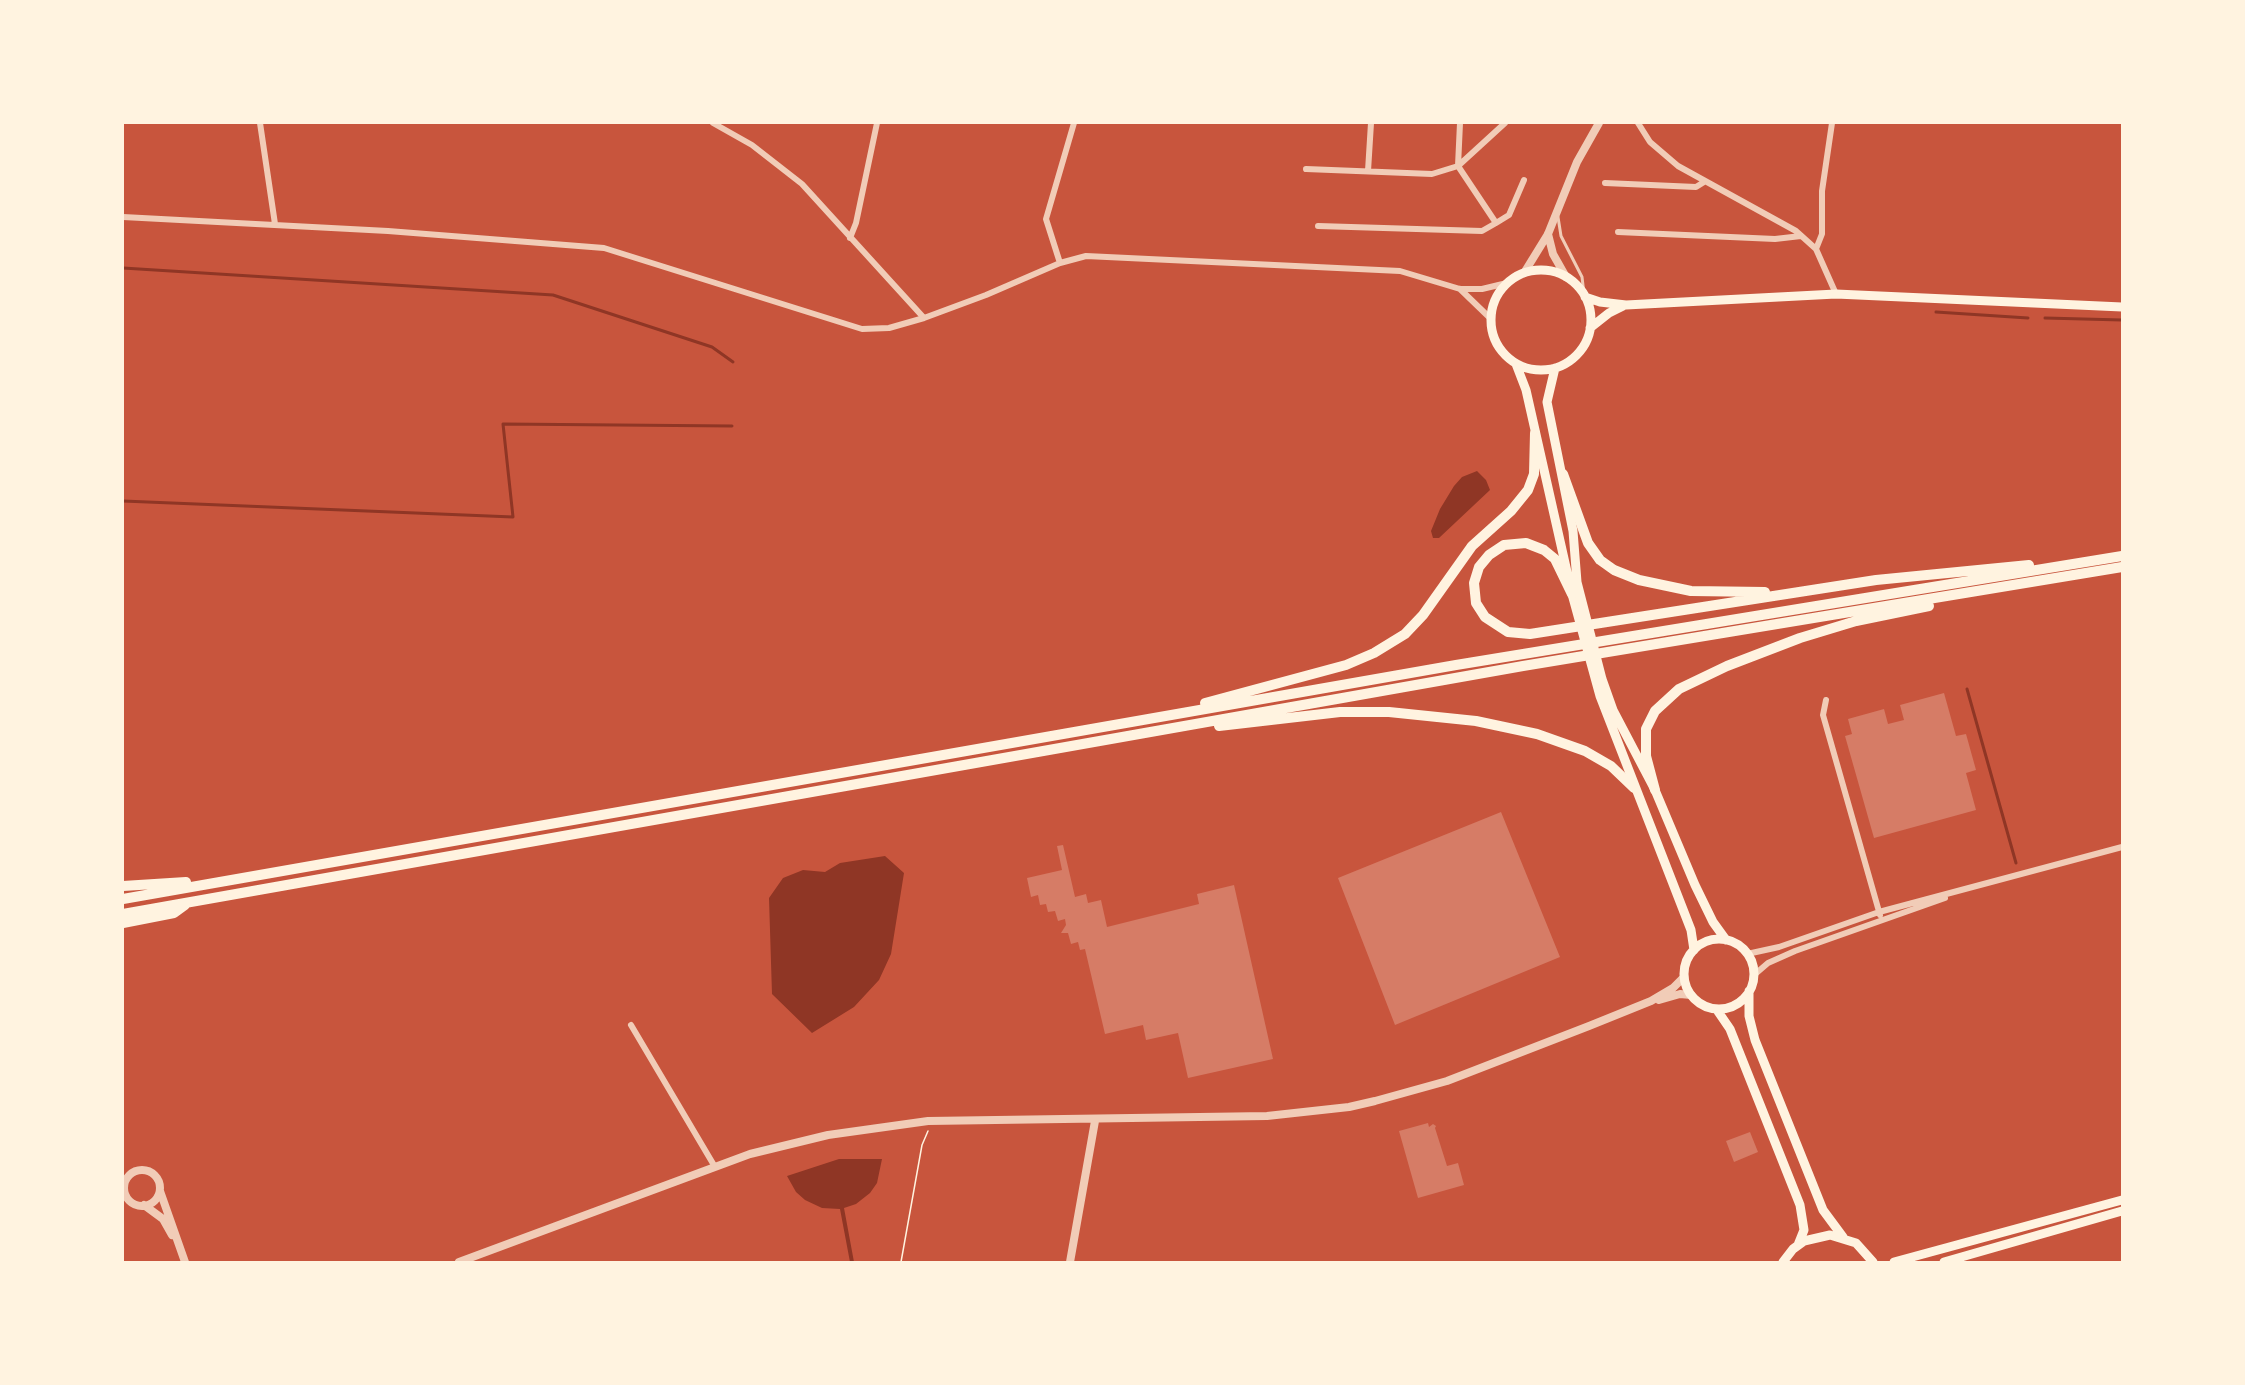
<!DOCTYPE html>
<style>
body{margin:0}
#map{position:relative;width:2245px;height:1385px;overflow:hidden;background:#c8553d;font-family:Cabin,sans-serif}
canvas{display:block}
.frame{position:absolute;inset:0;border:124px solid #fff3e0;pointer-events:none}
</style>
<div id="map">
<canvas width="2245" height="1385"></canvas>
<div class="frame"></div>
</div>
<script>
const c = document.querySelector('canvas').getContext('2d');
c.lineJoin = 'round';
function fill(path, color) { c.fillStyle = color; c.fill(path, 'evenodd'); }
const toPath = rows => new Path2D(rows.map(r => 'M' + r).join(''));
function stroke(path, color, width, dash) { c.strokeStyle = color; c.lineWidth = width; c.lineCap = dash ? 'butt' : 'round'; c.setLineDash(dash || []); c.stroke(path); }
const water = toPath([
 [1477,471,1486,480,1490,490,1439,538,1433,538,1431,531,1440,509,1454,486,1462,477],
 [885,856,904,873,891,954,879,980,854,1007,812,1033,772,994,769,898,783,878,803,870,825,872,840,863],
 [839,1159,882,1159,877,1183,870,1193,856,1204,844,1208,854,1262,850,1262,840,1209,822,1208,805,1200,796,1192,787,1176]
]);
const stream = toPath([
 [123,268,553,295,712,347,733,362],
 [1936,312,2028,318],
 [2045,318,2122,320],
 [123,501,513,517,503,424,732,426],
 [1967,689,2016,863]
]);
const building = toPath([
 [1944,693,1956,736,1966,734,1976,770,1966,773,1976,810,1874,838,1845,736,1852,734,1848,719,1884,709,1888,724,1904,720,1900,705],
 [1501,812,1560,957,1395,1025,1338,878],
 [1063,845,1075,897,1086,894,1088,903,1101,900,1107,927,1199,904,1197,894,1234,885,1273,1059,1188,1078,1178,1033,1146,1040,1143,1025,1105,1034,1085,949,1080,950,1078,942,1071,944,1068,933,1061,933,1066,925,1065,919,1058,921,1055,911,1048,912,1046,904,1040,905,1038,895,1031,897,1027,878,1062,870,1057,846],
 [1428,1123,1429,1127,1433,1124,1436,1126,1435,1128,1447,1166,1458,1163,1464,1185,1418,1198,1399,1131],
 [1750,1132,1758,1152,1734,1162,1726,1141]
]);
const path = toPath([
 [901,1262,922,1145,928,1131]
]);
const service = toPath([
 [1558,217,1561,236,1582,277,1584,294]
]);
const minor = toPath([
 [260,123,275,224],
 [713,123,752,145,802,184,924,318],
 [1460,123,1458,166,1496,223,1509,215,1524,180],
 [1638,123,1650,142,1678,166,1796,231,1816,249,1836,294],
 [1306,169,1432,174,1458,166,1505,123],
 [1368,171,1371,123],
 [1605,183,1696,187,1704,182],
 [123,217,388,231,604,248,862,329,889,328,924,318,986,295,1060,263,1086,256,1400,271,1460,289,1482,289,1507,283],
 [1318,226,1482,231,1496,223],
 [1618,232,1775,239,1801,236],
 [850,238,856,223,877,123],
 [1816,249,1822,234,1822,191,1832,123],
 [1060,263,1046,219,1074,123],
 [1460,289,1490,318],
 [1826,700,1823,715,1880,915],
 [1747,954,1779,947,1879,912,2122,847],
 [1754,975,1768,963,1795,951,1945,898],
 [631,1025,715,1167]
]);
const tertiary = toPath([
 [1548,234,1553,254,1566,277],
 [1524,273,1548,234,1577,162,1599,123],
 [1659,1000,1680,994,1691,995],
 '124 1188a18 18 0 1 1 36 0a18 18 0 1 1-36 0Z',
 [160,1191,185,1262],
 [144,1205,163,1219,172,1235],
 [459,1262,750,1154,828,1135,928,1121,1267,1116,1349,1107,1375,1101,1447,1081,1589,1026,1651,1001,1673,988,1684,977],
 [1070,1262,1095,1121]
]);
const secondary = toPath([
 '1491 320a50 50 0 1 1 100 0a50 50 0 1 1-100 0Z',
 [1585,297,1600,302,1626,305,1836,294,2122,307],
 [1590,328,1609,313,1623,306],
 [1516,364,1526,390,1572,594,1600,696,1691,930,1694,950],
 [1555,368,1547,402,1573,531,1577,582,1602,679,1613,710,1655,790,1695,885,1713,922,1726,940],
 '1684 974a35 35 0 1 1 70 0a35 35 0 1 1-70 0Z',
 [1749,991,1749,1016,1755,1040,1823,1210,1843,1237],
 [1717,1010,1730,1029,1800,1205,1804,1230,1798,1245],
 [1783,1262,1793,1249,1804,1241,1830,1235,1856,1243,1873,1262],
 [1894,1262,2122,1200],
 [1944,1262,2122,1211]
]);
const trunk = toPath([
 [1563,474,1588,543,1600,560,1614,570,1639,580,1691,591,1765,592],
 [1572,594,1555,559,1544,550,1526,543,1504,545,1489,555,1479,567,1474,583,1476,603,1485,617,1508,632,1530,634,1876,580,2029,565],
 [1205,703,1346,665,1374,653,1405,634,1423,615,1472,546,1511,511,1528,490,1534,474,1535,433],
 [1219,726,1340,712,1389,712,1476,721,1537,734,1585,751,1611,766,1634,788],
 [1655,790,1646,756,1646,729,1655,711,1679,689,1727,666,1800,638,1856,621,1929,606],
 [123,886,186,882],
 [123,899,1456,665,2122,556],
 [123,914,1523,666,2122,567],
 [123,923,174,913,185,905]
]);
fill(water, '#8f3625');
stroke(stream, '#8f3625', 3);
fill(building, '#d67c66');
stroke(path, '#fff3e0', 1.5);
stroke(service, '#f1ccb7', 3);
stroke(minor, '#f1ccb7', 6);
stroke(tertiary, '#f1ccb7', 8);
stroke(secondary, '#fff3e0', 9);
stroke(trunk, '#fff3e0', 10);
</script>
